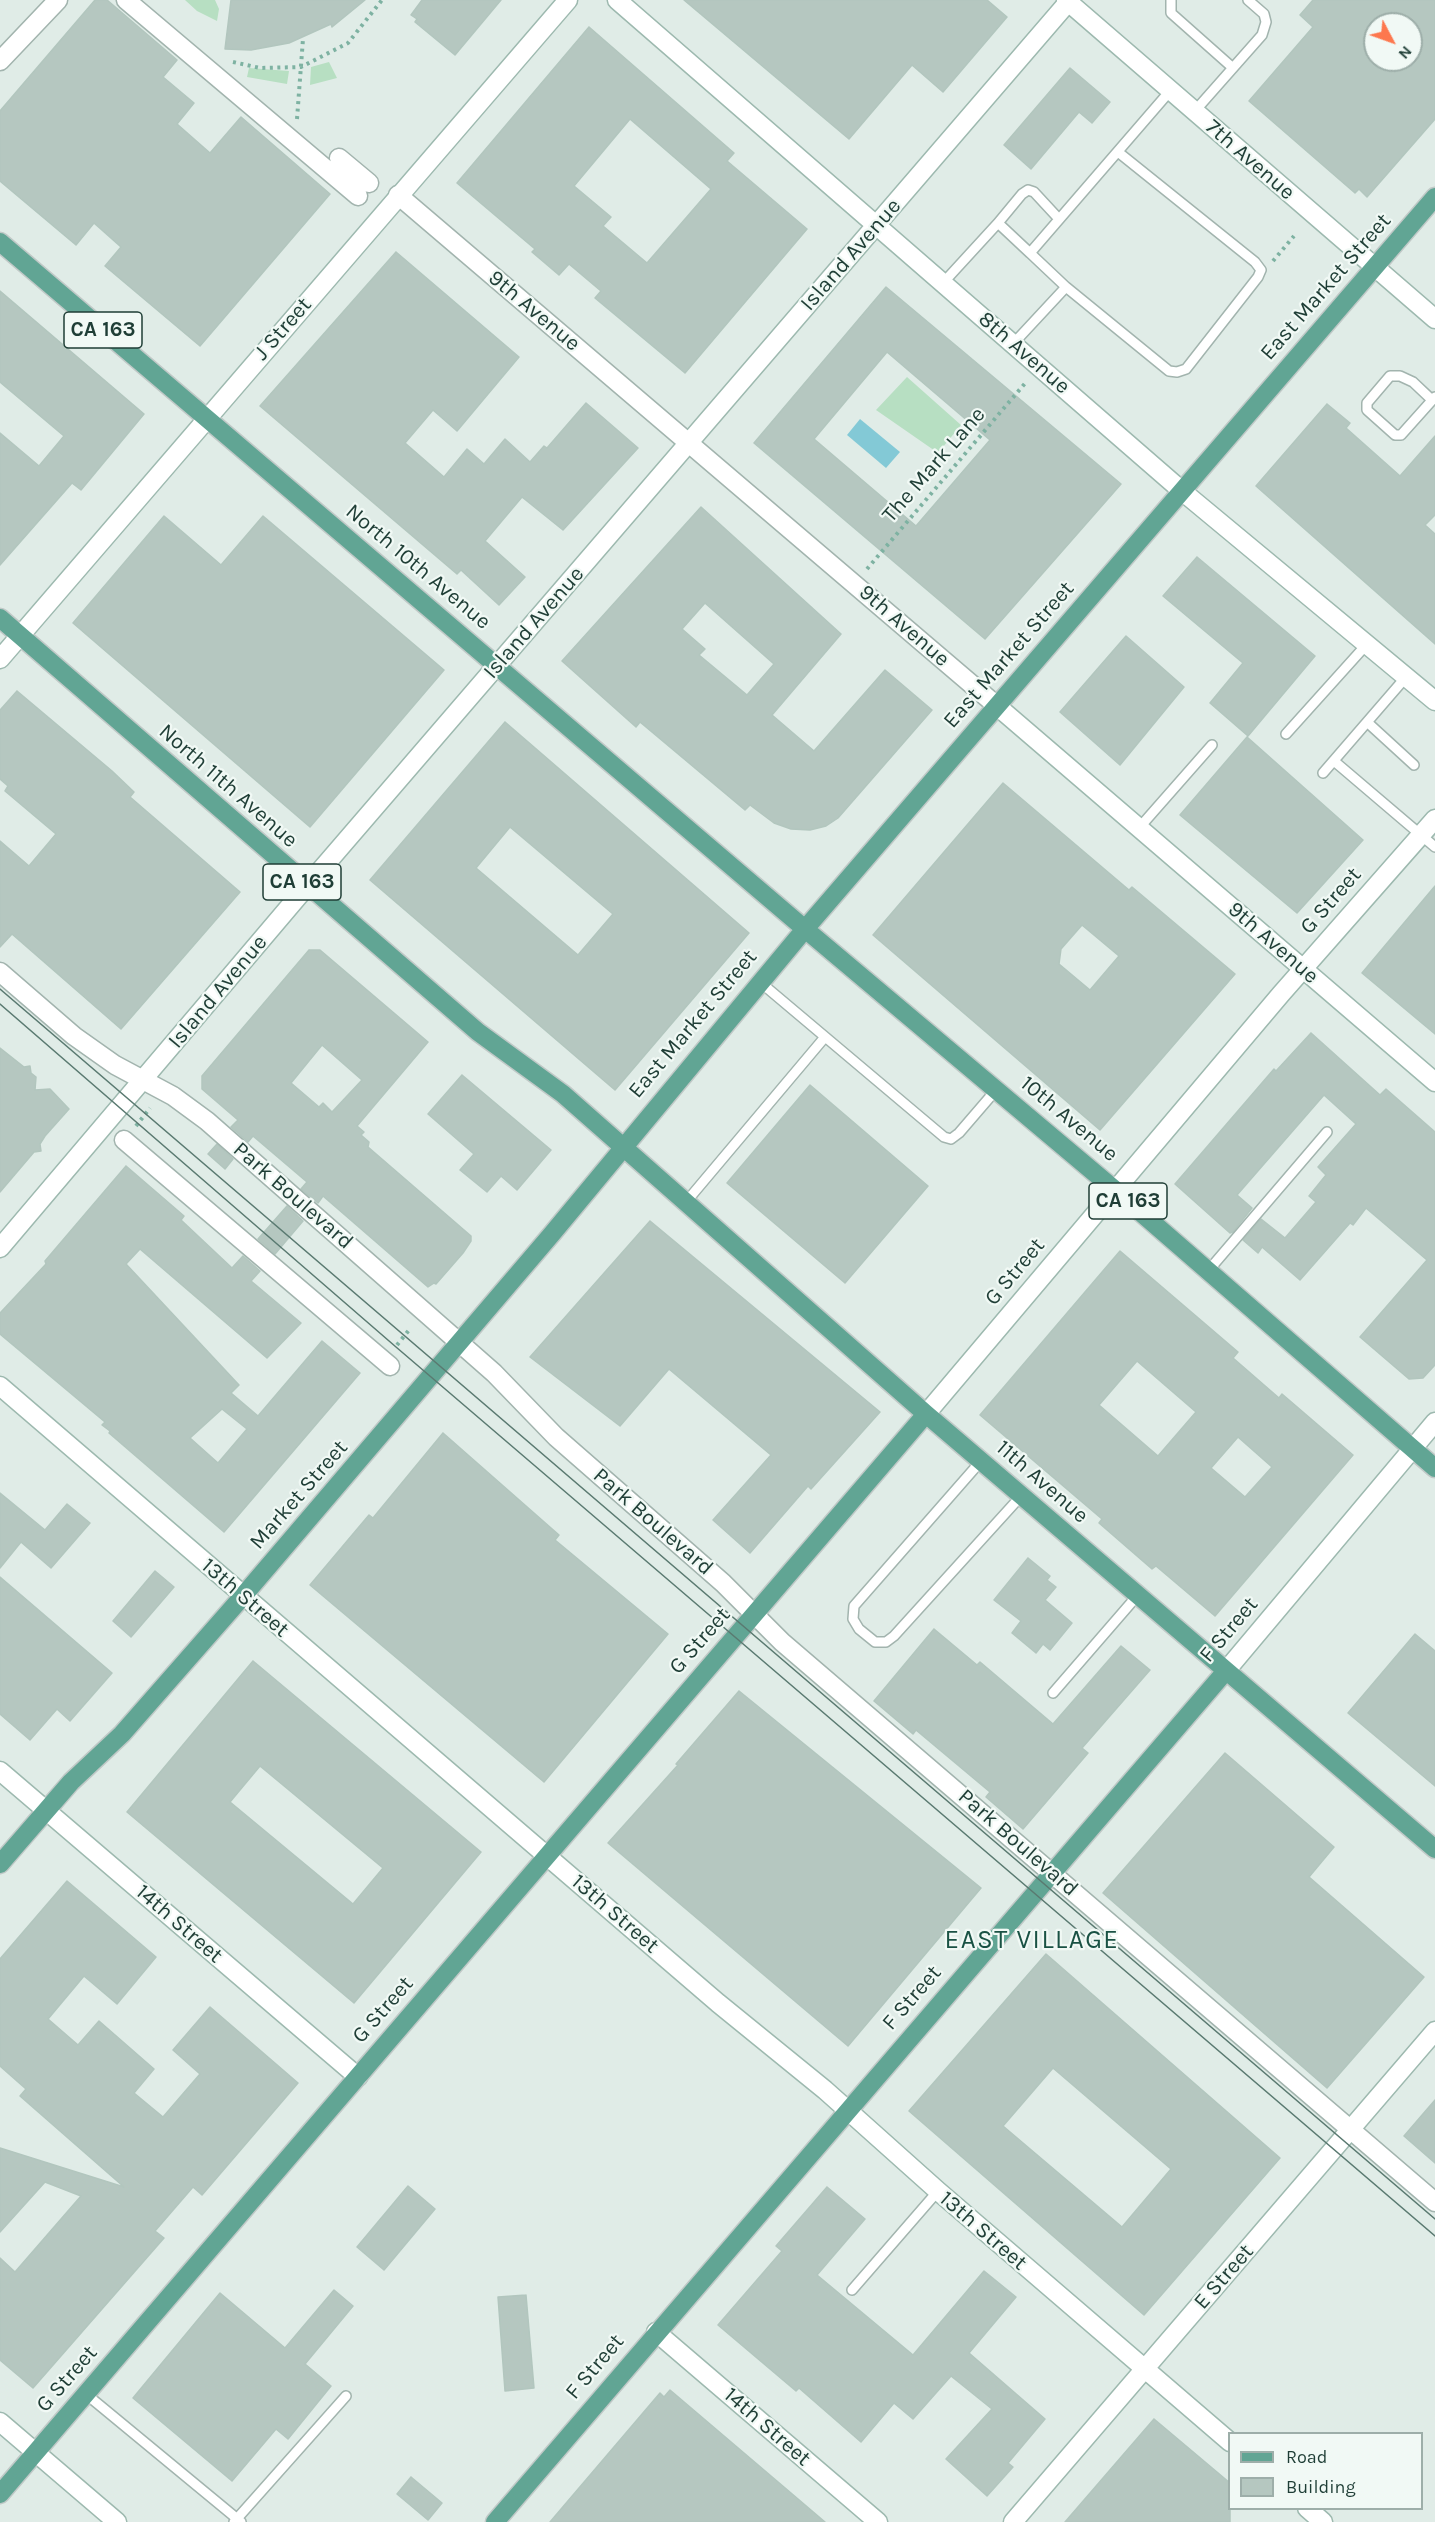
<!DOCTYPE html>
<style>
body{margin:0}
#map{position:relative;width:1435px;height:2522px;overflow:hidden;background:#e0ece7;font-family:Karla,sans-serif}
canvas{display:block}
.legend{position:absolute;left:1228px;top:2432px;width:195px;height:78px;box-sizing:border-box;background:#f1f9f5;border:2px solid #9daea9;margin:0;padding:8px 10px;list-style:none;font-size:18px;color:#1f3e36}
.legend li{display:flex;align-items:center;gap:12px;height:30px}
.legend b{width:30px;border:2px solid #9daea9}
.north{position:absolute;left:1363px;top:12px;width:60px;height:60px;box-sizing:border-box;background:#f1f9f5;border:2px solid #9daea9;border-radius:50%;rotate:131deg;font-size:16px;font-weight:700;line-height:24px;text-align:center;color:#1f3e36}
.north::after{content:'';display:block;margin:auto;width:21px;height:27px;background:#fd784e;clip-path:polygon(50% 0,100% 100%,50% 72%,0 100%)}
</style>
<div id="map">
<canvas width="1435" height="2522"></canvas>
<ul class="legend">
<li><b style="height:8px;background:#61a594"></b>Road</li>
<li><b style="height:16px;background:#b5c7c0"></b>Building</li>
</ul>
<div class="north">N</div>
</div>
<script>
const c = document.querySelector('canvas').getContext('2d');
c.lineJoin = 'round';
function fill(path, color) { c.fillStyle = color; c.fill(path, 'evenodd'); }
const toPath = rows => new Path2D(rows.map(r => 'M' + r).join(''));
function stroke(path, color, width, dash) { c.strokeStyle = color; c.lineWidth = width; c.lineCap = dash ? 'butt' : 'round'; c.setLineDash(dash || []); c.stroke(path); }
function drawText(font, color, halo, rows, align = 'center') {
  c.font = font + ' Karla,sans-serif'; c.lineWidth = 4.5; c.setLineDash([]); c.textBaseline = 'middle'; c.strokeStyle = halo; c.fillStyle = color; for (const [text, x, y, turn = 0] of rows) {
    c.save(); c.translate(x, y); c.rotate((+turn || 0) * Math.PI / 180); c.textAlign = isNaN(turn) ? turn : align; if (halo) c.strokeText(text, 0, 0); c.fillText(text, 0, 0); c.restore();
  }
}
const green = toPath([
 [185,0,215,0,219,9,217,21,197,11],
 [329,62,337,78,310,85,311,67],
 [249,68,289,71,287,84,247,77],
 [907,377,961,425,938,453,876,410]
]);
const water = toPath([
 [860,419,900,452,886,468,847,435]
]);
const building = toPath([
 [95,0,107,0,177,60,163,77,194,103,177,124,210,153,241,117,330,194,200,346,105,266,121,247,94,223,76,245,0,181,0,111,95,0],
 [231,0,365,0,332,27,331,24,289,43,251,50,225,49,231,0],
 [422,0,501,0,455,55,415,22,417,19,411,15,422,0],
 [684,0,987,0,1007,17,943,92,912,65,849,139,684,0],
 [1313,0,1435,0,1435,119,1367,197,1359,189,1355,193,1249,101,1313,27,1300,15,1313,0],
 [1375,24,1411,24,1411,60,1375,60,1375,24],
 [589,27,734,153,727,161,807,229,685,373,595,298,601,291,569,264,559,275,532,252,535,249,457,183,589,27],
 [630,119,711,189,647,263,603,226,611,217,574,186,630,119],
 [1070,68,1110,102,1092,123,1079,112,1031,169,1004,145,1070,68],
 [396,252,519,357,457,431,433,410,405,443,444,477,467,449,484,464,505,439,530,462,544,446,547,448,586,403,638,448,563,530,522,497,485,541,525,577,499,605,461,570,457,574,260,406,396,252],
 [886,287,1121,484,985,639,754,443,886,287],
 [887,352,990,440,916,526,814,439,887,352],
 [0,291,144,414,81,490,72,483,0,565,0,433,39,466,64,436,0,382,0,291],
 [1327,404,1350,423,1346,428,1400,476,1435,436,1435,515,1425,525,1435,534,1435,644,1256,486,1327,404],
 [701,507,841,634,772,715,814,751,885,670,932,710,838,818,826,826,810,830,791,829,774,823,750,805,745,810,640,722,636,727,562,661,701,507],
 [705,603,774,664,747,695,699,655,705,649,682,629,705,603],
 [164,516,221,565,263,516,444,670,310,827,73,623,164,516],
 [1197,557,1315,656,1248,736,1210,703,1243,663,1163,596,1197,557],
 [1126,636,1184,687,1120,765,1060,712,1126,636],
 [17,691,112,771,134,792,130,797,240,892,121,1029,12,934,0,947,0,841,29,866,56,834,5,791,8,786,0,779,0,710,17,691],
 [505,722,749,933,615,1090,370,880,505,722],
 [510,827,613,914,578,955,476,868,510,827],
 [1247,737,1363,840,1297,913,1180,815,1247,737],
 [1003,783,1129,890,1132,887,1235,974,1100,1130,873,935,1003,783],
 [1082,925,1119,956,1090,990,1059,964,1061,949,1082,925],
 [1435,886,1435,1034,1362,973,1435,886],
 [309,950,320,950,428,1042,357,1126,364,1132,361,1135,369,1142,368,1147,471,1236,471,1241,463,1253,436,1284,434,1283,428,1287,323,1196,318,1203,301,1189,307,1182,253,1136,248,1142,231,1127,238,1120,202,1089,202,1076,309,950],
 [322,1045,362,1080,332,1112,323,1103,319,1107,291,1083,322,1045],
 [1311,1033,1380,1095,1386,1089,1435,1132,1435,1365,1423,1378,1409,1379,1360,1337,1427,1260,1366,1208,1353,1225,1350,1223,1300,1280,1262,1247,1258,1253,1243,1240,1261,1219,1285,1238,1316,1202,1309,1196,1326,1175,1318,1167,1356,1124,1324,1095,1237,1195,1252,1208,1233,1232,1230,1233,1175,1184,1274,1069,1276,1071,1311,1033],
 [0,1048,24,1067,30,1066,31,1073,36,1077,35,1090,50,1089,69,1109,45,1136,40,1144,41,1151,34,1152,0,1192,0,1048],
 [462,1075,551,1150,517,1190,501,1176,487,1192,460,1170,474,1154,428,1114,462,1075],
 [810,1085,928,1186,845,1283,727,1183,810,1085],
 [217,1144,233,1159,225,1169,208,1154,217,1144],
 [126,1166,184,1216,181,1220,232,1268,243,1256,260,1271,251,1281,301,1323,267,1358,140,1249,126,1264,239,1385,231,1393,258,1416,322,1341,360,1373,224,1532,109,1433,110,1431,102,1425,105,1422,0,1334,0,1313,46,1264,45,1261,126,1166],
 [222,1409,247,1429,218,1463,190,1438,222,1409],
 [287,1206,303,1221,275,1254,258,1239,287,1206],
 [650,1221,880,1412,811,1489,808,1486,750,1553,713,1520,771,1455,669,1369,620,1426,530,1357,650,1221],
 [1120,1251,1238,1352,1233,1358,1279,1398,1282,1394,1353,1455,1215,1616,1156,1566,1152,1569,1099,1523,1102,1519,980,1415,1120,1251],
 [1137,1361,1196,1412,1158,1456,1099,1405,1137,1361],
 [1238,1437,1272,1467,1245,1497,1211,1468,1238,1437],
 [443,1433,559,1535,555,1540,668,1634,544,1782,310,1585,369,1515,373,1518,443,1433],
 [0,1493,45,1530,67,1504,90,1523,51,1568,21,1542,0,1568,0,1493],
 [1028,1558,1050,1576,1047,1580,1056,1587,1045,1600,1072,1623,1050,1650,1043,1644,1036,1653,1012,1633,1021,1621,994,1600,1028,1558],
 [155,1571,174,1587,131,1637,113,1621,155,1571],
 [0,1577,112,1673,70,1721,57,1709,30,1740,0,1714,0,1577],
 [934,1629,977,1665,980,1662,1053,1724,1121,1646,1150,1670,1082,1748,1088,1753,1023,1829,986,1797,990,1792,916,1730,913,1734,874,1701,934,1629],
 [1415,1634,1435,1651,1435,1786,1348,1713,1415,1634],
 [253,1661,481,1852,354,2003,127,1812,253,1661],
 [260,1766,383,1868,353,1904,230,1802,260,1766],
 [739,1691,981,1888,848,2046,608,1843,678,1765,676,1764,739,1691],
 [1225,1753,1334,1847,1309,1877,1424,1977,1327,2088,1103,1893,1225,1753],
 [67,1881,156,1957,117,2004,84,1976,48,2019,78,2045,99,2021,154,2069,134,2093,163,2117,200,2074,173,2050,210,2007,298,2083,202,2195,193,2187,155,2231,164,2238,33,2388,0,2360,0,2258,15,2272,81,2196,45,2182,0,2232,0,2148,124,2187,20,2096,26,2089,0,2066,0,1959,67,1881],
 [1046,1954,1280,2158,1144,2315,909,2111,1046,1954],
 [1053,2068,1171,2169,1122,2227,1003,2126,1053,2068],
 [1435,2100,1435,2163,1404,2136,1435,2100],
 [408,2186,435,2209,384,2270,357,2247,408,2186],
 [827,2187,865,2219,817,2275,913,2355,984,2271,1016,2297,969,2353,1045,2419,1008,2463,1013,2467,987,2496,946,2459,992,2409,951,2376,913,2419,894,2403,861,2442,799,2388,796,2391,718,2325,782,2251,776,2246,827,2187],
 [334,2290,353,2306,305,2364,331,2386,288,2439,276,2429,232,2481,133,2398,220,2293,285,2348,334,2290],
 [526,2295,534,2388,505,2391,498,2297,526,2295],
 [670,2390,791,2493,825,2522,550,2522,660,2393,664,2397,670,2390],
 [1154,2419,1230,2483,1230,2522,1065,2522,1154,2419],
 [411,2477,442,2503,428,2520,397,2494,411,2477]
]);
const path = toPath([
 [233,62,260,68,301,67,348,43,382,0],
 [297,119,303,39],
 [1273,261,1294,236],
 [867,569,1027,381],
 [136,1126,150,1108],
 [397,1345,409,1330]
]);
const lane = toPath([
 [1171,0,1171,13,1233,68],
 [1194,112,1262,35,1266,22,1264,14,1248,0],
 [998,223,1022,194,1028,190,1034,192,1059,219],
 [943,283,998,223,1030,253,1170,91],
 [1066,287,1169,371,1177,372,1186,369,1258,277,1261,270,1255,262,1118,152],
 [1013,344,1066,287,1030,253],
 [1432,400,1413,382,1400,376,1390,376,1367,403,1367,410,1395,435,1401,435,1435,397],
 [1367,722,1414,765],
 [1286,734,1367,644],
 [1334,761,1435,847],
 [1323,773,1406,677],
 [1139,828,1212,745],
 [760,982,944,1137,951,1139,959,1133,996,1090],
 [686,1202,825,1037],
 [1208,1271,1327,1132],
 [981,1461,854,1606,853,1619,859,1629,875,1642,886,1642,894,1636,1021,1496],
 [1053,1693,1137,1596],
 [852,2290,938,2191],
 [86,2394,241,2522],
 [234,2522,346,2396]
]);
const street = toPath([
 [126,0,358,196],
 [0,61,58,0],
 [339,158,369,183],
 [398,195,997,706],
 [0,972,74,1036,115,1065,173,1096,207,1121,494,1373,556,1437,723,1583,782,1642,1435,2202],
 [124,1140,390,1366]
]);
const secondary = toPath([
 [617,0,1182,491,1435,701],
 [1066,0,1435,319],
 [0,659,568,0],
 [997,706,1435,1082],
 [0,1248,307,886,1070,0],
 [0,1386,718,2003,825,2090,938,2191,1230,2442],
 [926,1414,1281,994,1435,819],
 [1225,1672,1435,1422],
 [0,1771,358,2077],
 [656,2332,878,2522],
 [0,2422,117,2522],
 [1307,2508,1323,2522],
 [1013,2522,1435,2031]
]);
const primary = toPath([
 [0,242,805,929,1115,1190,1435,1468],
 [0,618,478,1032,563,1094,926,1414,1435,1849],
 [0,1864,71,1782,122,1734,243,1596,551,1235,805,929,1435,197],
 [0,2494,926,1414],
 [495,2522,1225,1672]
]);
const tram = toPath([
 [0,989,1435,2219],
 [0,1004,396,1347,1435,2236]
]);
const shields = [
 [103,330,78],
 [302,882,78],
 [1128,1201,78]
];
const shieldNames = [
 ["CA 163",103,330],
 ["CA 163",302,882],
 ["CA 163",1128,1201]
];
const streetNames = [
 ["7th Avenue",1250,160,41],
 ["Island Avenue",851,255,-49],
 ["East Market Street",1326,287,-49],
 ["9th Avenue",534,311,40],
 ["J Street",283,329,-49],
 ["8th Avenue",1024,353,41],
 ["The Mark Lane",934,465,-49],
 ["North 10th Avenue",418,567,40],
 ["Island Avenue",534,623,-49],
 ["9th Avenue",904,626,41],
 ["East Market Street",1009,655,-49],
 ["North 11th Avenue",228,786,41],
 ["G Street",1331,901,-49],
 ["9th Avenue",1273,943,41],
 ["Island Avenue",218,992,-50],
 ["East Market Street",693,1024,-50],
 ["10th Avenue",1069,1119,40],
 ["Park Boulevard",293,1196,41],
 ["G Street",1015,1272,-50],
 ["11th Avenue",1042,1482,41],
 ["Market Street",299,1495,-49],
 ["Park Boulevard",653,1522,41],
 ["13th Street",245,1598,41],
 ["F Street",1229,1630,-50],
 ["G Street",700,1641,-49],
 ["Park Boulevard",1018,1843,41],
 ["13th Street",615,1914,41],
 ["14th Street",179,1924,41],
 ["F Street",912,1998,-49],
 ["G Street",383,2010,-49],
 ["13th Street",983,2231,41],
 ["E Street",1224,2277,-49],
 ["F Street",595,2367,-50],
 ["G Street",67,2379,-49],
 ["14th Street",767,2427,41]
];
const quarterNames = [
 ["EAST VILLAGE",1032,1941]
];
fill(green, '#b7dfc2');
fill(water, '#83c9d6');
fill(building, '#b5c7c0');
stroke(building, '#b2c6be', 1.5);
stroke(lane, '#a2b4ae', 12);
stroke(street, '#a2b4ae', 21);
stroke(secondary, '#9db9af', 21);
stroke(primary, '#c0c9c7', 21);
stroke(path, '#7eb2a2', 4, [3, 4.5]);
stroke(lane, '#fff', 9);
stroke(street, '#fff', 18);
stroke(secondary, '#fff', 18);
stroke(primary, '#61a594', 18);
stroke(tram, '#5a7a71', 1.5);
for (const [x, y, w] of shields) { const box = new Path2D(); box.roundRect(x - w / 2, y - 18, w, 36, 4.5); c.fillStyle = '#f1f9f5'; c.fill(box); stroke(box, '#1f3e36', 1.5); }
drawText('bold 21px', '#1f3e36', null, shieldNames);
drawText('22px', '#1f3e36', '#f1f9f5', streetNames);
c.letterSpacing = '1.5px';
drawText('26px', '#1a5244', '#f1f9f5', quarterNames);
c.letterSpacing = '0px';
</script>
